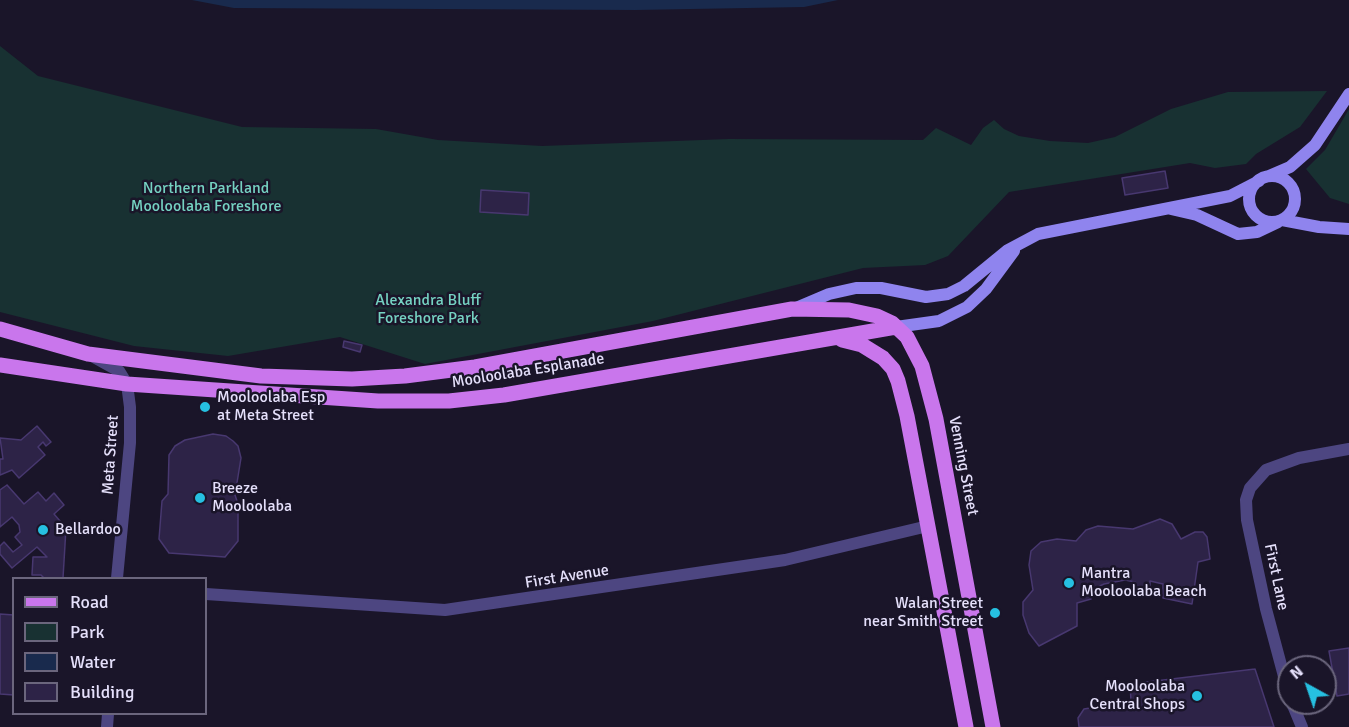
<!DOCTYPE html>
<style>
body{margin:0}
#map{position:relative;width:1349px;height:727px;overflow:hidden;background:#1a1529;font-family:Signika,sans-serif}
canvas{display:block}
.legend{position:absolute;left:12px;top:577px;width:195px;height:138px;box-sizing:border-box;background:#1a1529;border:2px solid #6b667d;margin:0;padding:8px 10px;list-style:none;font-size:18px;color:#e5e0fb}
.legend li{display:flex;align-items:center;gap:12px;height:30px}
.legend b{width:30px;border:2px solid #6b667d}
.north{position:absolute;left:1277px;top:655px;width:60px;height:60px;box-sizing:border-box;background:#1a1529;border:2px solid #6b667d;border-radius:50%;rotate:320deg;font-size:16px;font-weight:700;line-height:24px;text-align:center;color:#e5e0fb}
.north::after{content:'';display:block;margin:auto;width:21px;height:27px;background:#26c0e1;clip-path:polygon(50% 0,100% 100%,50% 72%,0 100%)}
</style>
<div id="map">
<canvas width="1349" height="727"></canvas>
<ul class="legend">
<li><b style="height:8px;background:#c976ec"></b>Road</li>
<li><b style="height:16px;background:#183132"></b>Park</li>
<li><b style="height:16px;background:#192a4d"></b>Water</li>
<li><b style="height:16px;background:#2d2347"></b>Building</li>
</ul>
<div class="north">N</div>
</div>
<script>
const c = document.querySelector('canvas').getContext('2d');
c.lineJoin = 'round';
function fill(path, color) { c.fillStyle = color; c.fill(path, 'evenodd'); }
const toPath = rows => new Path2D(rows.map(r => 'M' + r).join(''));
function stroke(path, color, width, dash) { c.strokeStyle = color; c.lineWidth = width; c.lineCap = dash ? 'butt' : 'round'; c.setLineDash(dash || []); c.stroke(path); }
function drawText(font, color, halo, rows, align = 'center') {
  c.font = font + ' Signika,sans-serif'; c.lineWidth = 5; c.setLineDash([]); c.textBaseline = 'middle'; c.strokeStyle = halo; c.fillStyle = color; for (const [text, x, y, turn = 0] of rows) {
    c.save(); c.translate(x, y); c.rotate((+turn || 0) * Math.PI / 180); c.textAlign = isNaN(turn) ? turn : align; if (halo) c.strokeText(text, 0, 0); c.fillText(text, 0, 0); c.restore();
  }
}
const green = toPath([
 [0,46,38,76,242,127,376,129,438,140,542,146,729,139,923,140,936,128,971,145,983,128,994,120,1004,129,1019,136,1050,141,1088,143,1115,137,1171,109,1228,92,1327,91,1300,127,1256,154,1246,164,1215,168,1190,163,1009,192,948,256,925,265,863,268,653,321,425,364,340,337,228,356,134,346,0,312],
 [1349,109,1349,204,1330,198,1306,169,1325,150]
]);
const water = toPath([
 [192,0,838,0,804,7,635,10,234,8]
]);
const building = toPath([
 [1165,171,1168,188,1125,195,1122,178,1165,171],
 [481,190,529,193,528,215,480,212,481,190],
 [344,341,362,345,360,352,343,347,344,341],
 [37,426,51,442,46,446,43,442,38,447,45,455,19,478,12,470,0,475,0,459,3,459,0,438,21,440,37,426],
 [213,434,226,436,233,441,238,446,241,458,235,495,238,504,238,541,225,557,169,553,159,539,162,501,168,494,169,455,175,446,185,440,213,434],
 [7,485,24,504,38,492,46,501,54,493,64,505,54,514,66,528,63,578,44,578,41,575,32,575,33,557,47,557,37,547,12,568,0,554,0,546,4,542,13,552,22,545,15,537,20,532,19,525,12,517,0,527,0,490,7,485],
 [1160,519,1172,524,1181,539,1195,532,1203,532,1207,537,1210,559,1198,562,1192,604,1163,598,1163,584,1150,581,1150,590,1135,589,1135,582,1125,580,1104,584,1089,591,1091,599,1077,603,1077,626,1039,646,1029,633,1023,615,1023,602,1033,590,1029,565,1031,551,1041,542,1057,539,1076,541,1086,530,1098,526,1133,529,1160,519],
 [0,614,14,615,14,695,0,694,0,614],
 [1349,648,1349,694,1337,696,1329,651,1349,648],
 [1255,669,1274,727,1079,727,1078,718,1084,709,1131,701,1130,684,1255,669]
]);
const minor = toPath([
 [92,356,119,371,127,384,130,407,130,443,117,578],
 [206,594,445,610,785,560,928,526],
 [1289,695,1266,609,1247,520,1246,500,1250,488,1266,470,1299,458,1349,449],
 [1292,703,1302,727],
 [107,727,108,714]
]);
const secondary = toPath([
 [1269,176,1290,167,1315,145,1349,94],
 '1249 199a23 23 0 1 1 46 0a23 23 0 1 1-46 0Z',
 [1171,209,1197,215,1238,234,1257,232,1278,222],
 [1282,220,1319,227,1349,229],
 [796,308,829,294,856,288,881,288,926,297,948,294,964,286,1008,250,1038,234,1230,196,1259,181],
 [896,327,939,321,967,307,986,289,1014,251]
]);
const primary = toPath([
 [0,329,88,354,261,376,352,379,405,376,475,367,792,309,849,310,877,316,892,323,907,337,922,366,936,419,993,727],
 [842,340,862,345,883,358,893,369,898,381,907,416,966,727],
 [0,365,127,384,378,401,449,401,504,395,896,327]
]);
const markers = [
 [205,407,6,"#26c0e1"],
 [200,498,6,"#26c0e1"],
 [43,530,6,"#26c0e1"],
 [1069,583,6,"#26c0e1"],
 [995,613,6,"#26c0e1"],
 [1197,696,6,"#26c0e1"]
];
const parkNames = [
 ["Northern Parkland",206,189],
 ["Mooloolaba Foreshore",206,207],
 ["Alexandra Bluff",428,301],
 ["Foreshore Park",428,319]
];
const streetNames = [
 ["Mooloolaba Esplanade",528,371,-9],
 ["Meta Street",111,455,-86],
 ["Venning Street",963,466,79],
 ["First Avenue",567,577,-9],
 ["First Lane",1276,577,78]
];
const poiNames = [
 ["Mooloolaba Esp",217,398],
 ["at Meta Street",217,416],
 ["Breeze",212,489],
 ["Mooloolaba",212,507],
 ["Bellardoo",55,530],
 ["Mantra",1081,574],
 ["Mooloolaba Beach",1081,592],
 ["Walan Street",983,604,"right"],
 ["near Smith Street",983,622,"right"],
 ["Mooloolaba",1185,687,"right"],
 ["Central Shops",1185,705,"right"]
];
fill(green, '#183132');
fill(water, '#192a4d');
fill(building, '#2d2347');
stroke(building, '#483870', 1.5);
stroke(minor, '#4d4681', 12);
stroke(secondary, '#8f84ee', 12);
stroke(primary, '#c976ec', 15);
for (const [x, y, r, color] of markers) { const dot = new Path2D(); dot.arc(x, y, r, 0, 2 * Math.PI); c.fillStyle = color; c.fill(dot); stroke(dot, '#1a1529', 2); }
drawText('16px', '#75d2c2', '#1a1529', parkNames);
drawText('16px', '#e5e0fb', '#1a1529', streetNames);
drawText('16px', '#e5e0fb', '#1a1529', poiNames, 'left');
</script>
